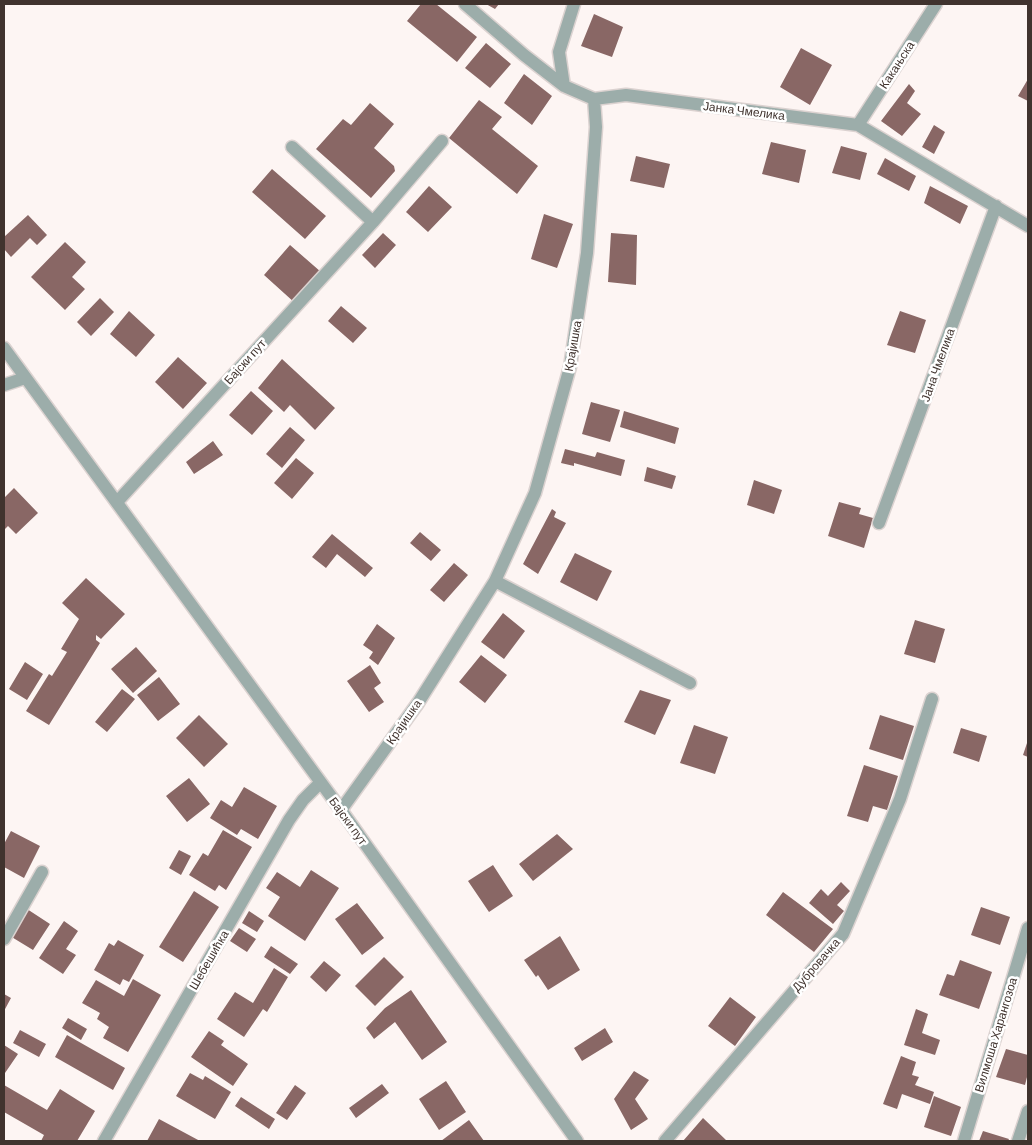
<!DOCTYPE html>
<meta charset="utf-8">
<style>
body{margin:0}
#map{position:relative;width:1032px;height:1145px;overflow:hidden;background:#fdf5f3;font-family:Barlow,sans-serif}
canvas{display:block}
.frame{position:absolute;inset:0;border:5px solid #40332e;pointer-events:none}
</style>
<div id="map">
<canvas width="1032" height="1145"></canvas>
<div class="frame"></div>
</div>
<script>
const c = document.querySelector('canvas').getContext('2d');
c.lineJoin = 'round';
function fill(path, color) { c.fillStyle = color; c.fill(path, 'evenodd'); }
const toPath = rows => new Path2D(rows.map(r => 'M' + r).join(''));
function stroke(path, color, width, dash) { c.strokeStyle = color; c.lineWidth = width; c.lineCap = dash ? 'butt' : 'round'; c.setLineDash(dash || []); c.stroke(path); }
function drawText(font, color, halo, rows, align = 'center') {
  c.font = font + ' Barlow,sans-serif'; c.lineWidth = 5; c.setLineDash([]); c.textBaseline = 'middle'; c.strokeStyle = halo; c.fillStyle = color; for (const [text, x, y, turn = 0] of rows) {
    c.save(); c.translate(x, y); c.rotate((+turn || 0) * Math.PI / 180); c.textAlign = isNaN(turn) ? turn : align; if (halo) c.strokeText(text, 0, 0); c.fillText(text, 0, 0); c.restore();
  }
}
const building = toPath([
 [421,4,436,4,477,37,457,62,407,21],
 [486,4,499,4,495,9],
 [594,14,623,27,612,57,581,46],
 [486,43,511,64,490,88,465,68],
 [801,48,832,65,810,105,780,87],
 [524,74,552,96,532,125,504,103],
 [1028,79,1028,101,1018,96],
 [909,84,915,91,907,103,921,114,902,136,881,121],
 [479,100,502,117,492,129,538,166,517,194,449,138],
 [370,103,394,124,374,148,394,166,395,171,371,198,316,149,343,119,351,125],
 [934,125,945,132,934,154,922,147],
 [771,142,806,150,799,183,762,174],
 [841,146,867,153,860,180,832,173],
 [636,156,670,164,664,188,630,181],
 [885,158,916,176,909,191,877,174],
 [272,169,326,216,305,239,252,192],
 [429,186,452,207,428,232,406,212],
 [930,186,968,206,960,224,924,203],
 [544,214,573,224,557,268,531,259],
 [28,215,47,235,37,245,30,238,11,257,4,249,4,237],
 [383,233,396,245,375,268,362,255],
 [611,233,637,235,636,285,608,282],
 [65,242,86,262,72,277,85,289,65,310,31,277],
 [290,245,321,272,295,303,264,275],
 [100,298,114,312,91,336,77,322],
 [341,306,367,328,353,343,328,321],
 [129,311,155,335,136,357,110,334],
 [900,311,926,320,915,353,887,345],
 [178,357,207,383,183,409,155,382],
 [282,359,335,408,315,430,290,405,284,412,258,388],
 [251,391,273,411,252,435,229,415],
 [591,402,620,410,610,442,582,434],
 [624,411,679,428,675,444,620,427],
 [290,427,305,440,282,468,266,454],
 [213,441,223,455,194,474,186,462],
 [565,449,595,457,597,452,625,460,621,476,574,463,574,466,561,463],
 [296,458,314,473,292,499,274,483],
 [647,467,676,476,672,489,644,481],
 [754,480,782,490,774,514,747,505],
 [14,488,38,513,16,534,8,526,4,530,4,498],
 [839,502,861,508,859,514,873,518,864,548,828,536],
 [552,509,556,512,554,517,566,523,538,574,523,564],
 [420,532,441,550,431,561,410,543],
 [332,534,373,568,365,577,337,554,326,568,312,557],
 [575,553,612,571,597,601,560,582],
 [454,563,468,575,444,602,430,590],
 [86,578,125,614,101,639,96,635,96,640,100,643,49,725,26,711,49,674,52,676,67,652,61,649,79,619,62,603],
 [503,613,525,631,504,659,481,642],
 [915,620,945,629,935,663,904,654],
 [377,624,395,638,378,665,369,658,373,652,363,645],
 [136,647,157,671,133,693,111,669],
 [481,655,507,675,485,703,459,682],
 [25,662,43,674,27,700,9,689],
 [370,665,381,683,374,688,384,702,369,712,347,681],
 [159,677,180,704,158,721,137,695],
 [122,689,135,699,107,732,95,722],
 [640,690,671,700,655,735,624,722],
 [199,715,228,744,204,767,176,738],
 [880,715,914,726,903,760,869,749],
 [694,725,728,737,715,774,680,763],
 [961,728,987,736,979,762,953,753],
 [1028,740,1028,757,1023,755],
 [864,765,898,776,887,810,873,806,868,822,847,816],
 [189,778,210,804,187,822,166,796],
 [244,787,277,806,258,839,241,829,237,835,210,818,221,800,232,807],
 [223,830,252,847,226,890,219,885,215,891,189,875,203,853,208,856],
 [11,831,40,846,24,878,4,867,4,844],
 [557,834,573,849,533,881,519,864],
 [179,850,191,856,181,875,169,868],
 [493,865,513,896,489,912,468,881],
 [311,870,339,888,305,941,268,916,280,897,266,888,277,872,300,887],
 [841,882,850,891,837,905,844,911,833,924,809,903,821,889,828,896],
 [194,891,219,907,183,962,159,947],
 [783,892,833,929,814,952,766,915],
 [357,903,384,938,362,955,335,919],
 [981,907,1010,917,1000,945,971,935],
 [27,909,50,924,33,950,10,936],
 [249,911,264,921,257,932,242,923],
 [64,921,78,931,66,949,76,955,63,974,39,958],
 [239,928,256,939,247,952,230,941],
 [560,936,580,970,548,990,538,975,536,977,524,960],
 [118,940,144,955,129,982,123,979,120,985,94,970,109,943,114,946],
 [271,946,298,964,290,974,264,957],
 [384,957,404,977,375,1006,355,986],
 [960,960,992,972,979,1009,939,995,947,974,954,976],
 [324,961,341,975,326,992,310,977],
 [274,968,288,977,267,1012,263,1009,244,1037,217,1019,235,992,253,1003],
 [133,979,161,995,128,1052,103,1038,109,1027,97,1019,100,1013,82,1003,96,980,124,996],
 [411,990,447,1042,422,1060,395,1022,374,1039,366,1028,385,1008],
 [4,994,11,998,4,1011],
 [730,997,756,1017,735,1046,708,1026],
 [916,1009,928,1014,922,1033,940,1040,935,1055,904,1045],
 [68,1018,87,1029,81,1040,62,1028],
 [605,1028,613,1042,582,1061,574,1048],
 [20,1030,46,1044,39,1057,13,1043],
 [209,1031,224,1041,221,1045,248,1064,233,1086,191,1057],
 [67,1035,125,1068,113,1090,55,1057],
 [4,1045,18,1054,5,1073,4,1072],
 [1006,1049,1028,1055,1028,1073,1025,1085,996,1077],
 [901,1056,916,1062,912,1075,919,1077,915,1085,934,1092,930,1104,902,1094,897,1109,883,1104],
 [634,1071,649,1080,635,1099,648,1119,631,1130,614,1099],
 [190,1073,203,1080,205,1076,231,1092,215,1119,176,1096],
 [446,1081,466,1112,439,1130,419,1099],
 [382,1084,389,1093,356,1118,349,1108],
 [4,1085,47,1110,60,1089,95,1111,77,1141,41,1141,44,1135,4,1112],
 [295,1085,306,1093,287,1120,276,1113],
 [934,1096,961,1107,951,1136,924,1127],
 [241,1097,275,1119,269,1129,235,1106],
 [703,1118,726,1140,725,1141,683,1141],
 [159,1119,200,1141,147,1141],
 [469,1120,484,1141,441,1141],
 [983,1131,1009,1139,1008,1141,979,1141]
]);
const minor = toPath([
 [465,4,524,55,564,86,594,99,626,95,858,125,1028,226],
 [564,86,559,52,574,4],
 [858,125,936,4],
 [292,147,373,222],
 [4,385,25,378],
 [117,502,373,222,442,141],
 [879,523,996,206],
 [495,581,690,683],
 [341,810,418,703,495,581,535,493,570,367,587,253,596,127,594,99],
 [4,939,42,872],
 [104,1141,289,820,303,800,320,783],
 [665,1141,843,934,900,799,932,699],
 [964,1141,1028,928],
 [1018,1141,1028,1111]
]);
const tertiary = toPath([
 [4,348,341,810,577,1141]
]);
const streetNames = [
 ["Какањска",897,65,-57],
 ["Јанка Чмелика",744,111,7],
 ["Крајишка",573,346,-80],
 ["Бајски пут",245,362,-48],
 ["Јана Чмелика",938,365,-70],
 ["Крајишка",404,722,-55],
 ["Бајски пут",348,821,54],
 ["Шебешићка",209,960,-60],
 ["Дубровачка",816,965,-49],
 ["Вилмоша Харангозоа",996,1035,-73]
];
fill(building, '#896765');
stroke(minor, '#dbd2d0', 15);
stroke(tertiary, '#dbd2d0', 15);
stroke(minor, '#9cadaa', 12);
stroke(tertiary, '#9cadaa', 12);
drawText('12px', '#40332e', '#fff', streetNames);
</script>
